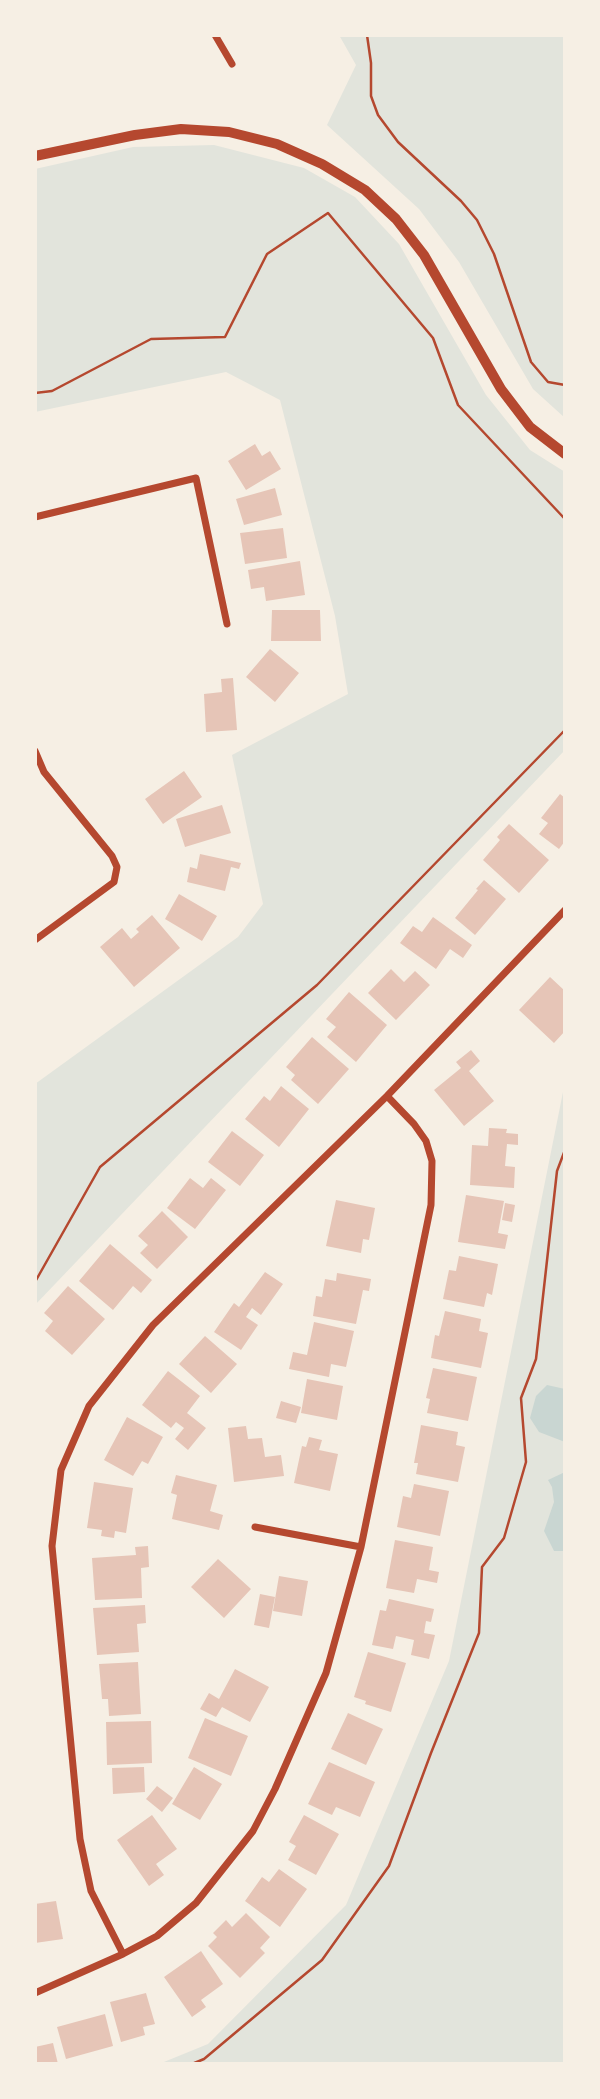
<!DOCTYPE html>
<style>
body{margin:0}
#map{position:relative;width:600px;height:2099px;overflow:hidden;background:#f6efe4;font-family:"Golos Text",sans-serif}
canvas{display:block}
.frame{position:absolute;inset:0;border:37px solid #f6efe4;pointer-events:none}
</style>
<div id="map">
<canvas width="600" height="2099"></canvas>
<div class="frame"></div>
</div>
<script>
const c = document.querySelector('canvas').getContext('2d');
c.lineJoin = 'round';
function fill(path, color) { c.fillStyle = color; c.fill(path, 'evenodd'); }
const toPath = rows => new Path2D(rows.map(r => 'M' + r).join(''));
function stroke(path, color, width, dash) { c.strokeStyle = color; c.lineWidth = width; c.lineCap = dash ? 'butt' : 'round'; c.setLineDash(dash || []); c.stroke(path); }
const green = toPath([
 [339,35,565,35,565,418,533,389,459,262,419,209,327,125,356,65],
 [214,145,304,168,355,197,399,244,486,395,530,450,565,472,565,750,35,1305,35,1084,238,937,263,904,232,755,348,694,335,616,280,400,226,372,35,412,35,169,133,147],
 [565,1082,565,2064,159,2064,208,2044,346,1905,449,1661]
]);
const water = toPath([
 [547,1385,565,1389,565,1442,539,1432,530,1418,536,1396],
 [565,1472,565,1551,554,1551,544,1531,554,1502,552,1487,548,1480]
]);
const building = toPath([
 [255,444,262,456,270,451,281,469,246,490,228,461],
 [275,488,282,515,244,525,236,499],
 [283,528,287,558,245,564,240,533],
 [300,561,305,595,266,601,264,587,251,589,248,570],
 [272,610,320,610,321,641,271,641],
 [270,649,299,673,275,702,246,677],
 [233,678,237,730,206,732,204,694,222,692,221,679],
 [184,771,202,797,163,824,145,799],
 [560,794,565,798,565,841,559,849,539,834,548,823,541,818],
 [222,805,231,833,185,847,176,819],
 [509,824,549,860,519,893,483,860,500,840,497,837],
 [200,854,241,863,239,869,231,867,225,891,187,882,190,867,197,869],
 [484,880,506,899,475,935,455,918,478,890,476,889],
 [179,894,217,916,202,941,165,919],
 [152,915,180,948,134,987,100,947,122,928,131,939,139,932,136,929],
 [433,917,472,945,463,958,450,949,436,969,400,943,413,926,422,932],
 [391,969,404,982,415,971,430,985,396,1020,368,993],
 [550,977,565,991,565,1031,554,1043,519,1010],
 [349,992,387,1025,356,1062,327,1037,336,1027,326,1019],
 [312,1037,349,1069,318,1104,291,1080,295,1075,286,1067],
 [471,1050,480,1061,469,1071,494,1101,464,1126,434,1090,461,1068,456,1062],
 [281,1086,309,1109,279,1147,245,1119,264,1096,270,1101],
 [489,1128,507,1129,506,1133,518,1134,518,1145,507,1144,505,1166,515,1167,514,1188,470,1185,472,1145,488,1146],
 [232,1131,264,1155,240,1186,208,1162],
 [190,1178,203,1188,211,1178,226,1190,195,1229,167,1208],
 [466,1195,504,1201,498,1233,508,1235,505,1249,458,1242],
 [336,1200,375,1208,369,1240,363,1239,361,1253,326,1246],
 [505,1203,515,1205,512,1222,502,1220],
 [162,1211,188,1237,157,1269,140,1253,148,1245,138,1236],
 [110,1244,152,1280,141,1293,133,1286,113,1310,79,1281],
 [459,1256,498,1264,492,1295,487,1293,484,1307,443,1299,449,1270,456,1271],
 [265,1272,283,1284,261,1315,252,1308,246,1317,258,1325,241,1350,214,1332,234,1303,239,1307],
 [337,1273,371,1279,369,1291,363,1290,356,1324,313,1316,316,1296,322,1297,325,1279,336,1281],
 [68,1286,105,1319,72,1355,45,1331,53,1321,44,1313],
 [445,1311,481,1319,479,1331,488,1333,481,1368,431,1358,435,1335,439,1336],
 [314,1322,354,1331,346,1367,331,1364,329,1377,289,1369,293,1352,307,1355],
 [205,1336,237,1364,211,1393,179,1364],
 [433,1368,477,1377,468,1421,427,1413,430,1399,426,1398],
 [168,1371,200,1396,187,1413,206,1428,188,1450,175,1439,184,1428,176,1422,171,1428,142,1405],
 [307,1379,343,1386,337,1420,301,1413],
 [281,1401,301,1407,296,1423,276,1418],
 [127,1417,163,1437,148,1464,142,1461,133,1476,104,1460],
 [421,1425,458,1432,456,1445,465,1447,458,1482,416,1474,418,1463,414,1463],
 [246,1426,248,1439,262,1438,265,1457,281,1455,284,1476,234,1482,228,1428],
 [309,1437,322,1440,319,1450,338,1454,330,1491,294,1483,302,1446,306,1447],
 [176,1475,217,1485,210,1511,223,1515,219,1530,172,1519,177,1495,171,1493],
 [94,1482,133,1488,126,1533,115,1531,114,1538,101,1536,102,1530,87,1528],
 [414,1484,449,1491,440,1536,397,1527,403,1496,411,1498],
 [395,1540,433,1547,429,1570,439,1572,437,1583,417,1579,414,1593,386,1588],
 [148,1546,149,1567,141,1568,142,1598,95,1600,92,1558,136,1555,135,1547],
 [218,1559,251,1589,224,1618,191,1587],
 [279,1576,308,1581,302,1616,273,1611],
 [260,1594,275,1597,269,1628,254,1625],
 [389,1599,434,1609,431,1622,426,1621,424,1633,435,1635,429,1659,411,1655,414,1640,396,1636,393,1649,372,1645,380,1610,386,1611],
 [145,1605,146,1623,137,1624,139,1652,97,1655,93,1608],
 [368,1652,406,1663,391,1712,365,1704,366,1701,354,1697],
 [138,1662,141,1714,109,1716,108,1699,102,1699,99,1664],
 [235,1669,269,1687,250,1722,222,1707,216,1717,200,1709,209,1693,219,1699],
 [348,1713,383,1729,366,1765,331,1749],
 [205,1718,248,1736,231,1776,188,1758],
 [151,1721,152,1763,107,1765,106,1722],
 [329,1762,375,1782,360,1817,336,1807,332,1815,308,1804],
 [144,1767,145,1792,113,1794,112,1768],
 [194,1767,222,1784,200,1820,172,1804],
 [157,1786,173,1798,162,1812,146,1799],
 [152,1815,177,1849,156,1864,164,1875,149,1886,117,1840],
 [304,1815,339,1834,316,1875,288,1860,296,1846,289,1842],
 [279,1869,307,1889,280,1927,245,1901,262,1877,269,1882],
 [56,1901,63,1939,35,1943,35,1904],
 [246,1913,270,1937,260,1948,265,1953,240,1978,208,1946,217,1937,213,1933,226,1920,232,1927],
 [201,1951,223,1984,201,2000,206,2007,192,2017,164,1977],
 [146,1993,155,2024,143,2027,145,2035,121,2042,110,2002],
 [105,2014,113,2046,66,2059,57,2027],
 [53,2043,58,2064,35,2064,35,2047]
]);
const path = toPath([
 [367,35,371,63,371,96,378,115,398,142,461,201,477,220,494,254,531,362,548,382,565,385],
 [35,393,52,391,151,339,225,337,267,254,328,213,433,338,458,405,564,518],
 [35,1282,100,1167,317,985,565,730],
 [192,2064,204,2059,322,1960,389,1866,431,1753,479,1633,482,1567,504,1538,526,1462,521,1398,536,1359,557,1171,565,1150]
]);
const minor = toPath([
 [215,35,232,64],
 [35,517,196,478,227,624],
 [35,751,44,772,112,856,117,867,114,882,35,940],
 [255,1527,361,1547],
 [123,1954,91,1891,80,1839,52,1546,61,1470,89,1406,153,1325,387,1096,565,910],
 [35,1993,123,1954,157,1936,196,1903,253,1831,275,1789,326,1673,361,1547,431,1205,432,1161,426,1141,414,1124,387,1096]
]);
const tertiary = toPath([
 [35,156,135,135,181,129,229,132,277,144,322,164,365,190,396,219,424,255,501,389,530,427,565,454]
]);
fill(green, '#e2e4dc');
fill(water, '#c9d6d2');
fill(building, '#e6c5b7');
stroke(path, '#b5482f', 2.5);
stroke(minor, '#b5482f', 7);
stroke(tertiary, '#b5482f', 10);
</script>
